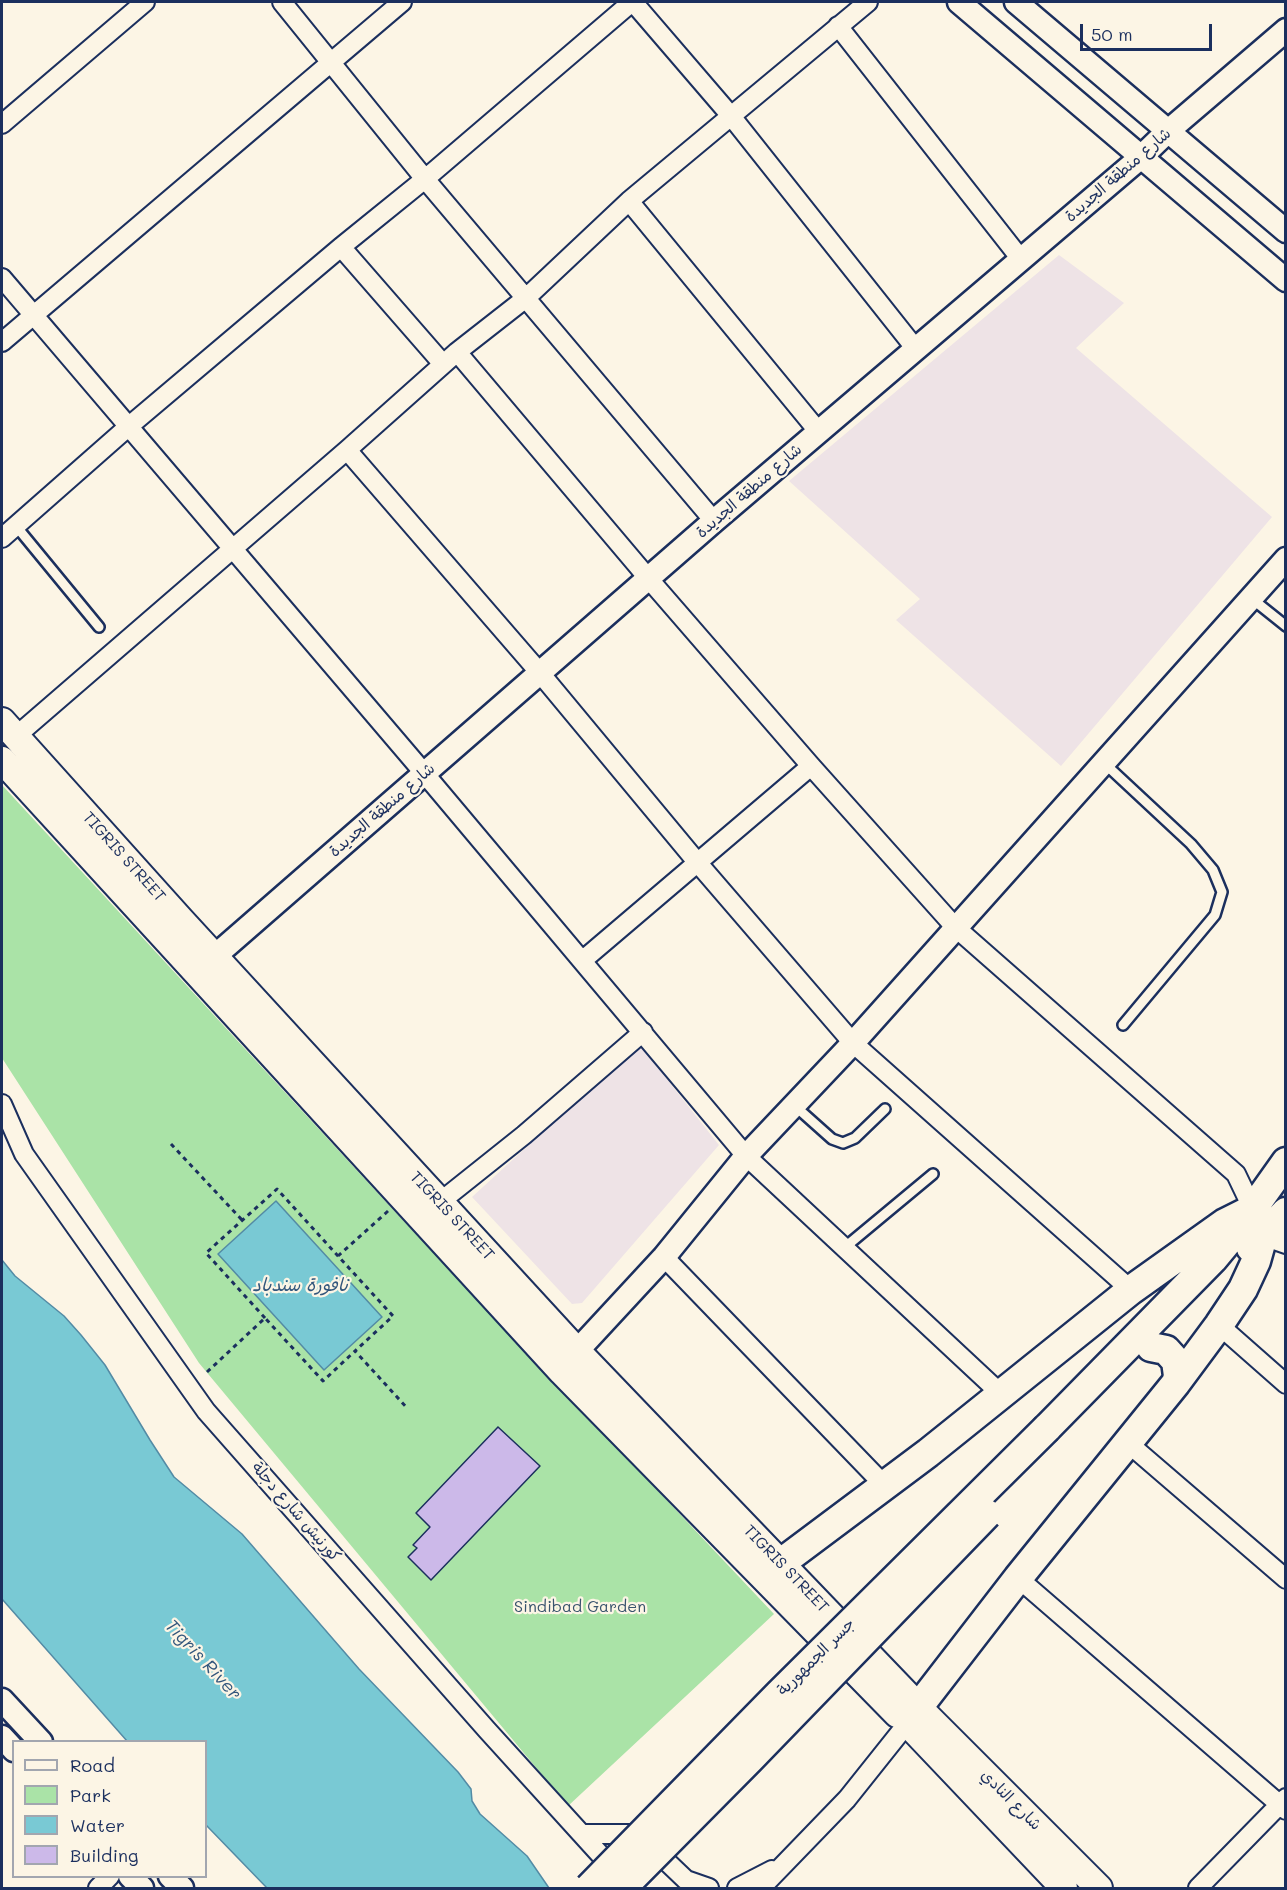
<!DOCTYPE html>
<meta charset="utf-8">
<style>
body{margin:0}
#map{position:relative;width:1287px;height:1890px;overflow:hidden;background:#fcf5e5;font-family:Mali,sans-serif}
canvas{display:block}
.frame{position:absolute;inset:0;border:3px solid #1b2f5e;pointer-events:none}
.legend{position:absolute;left:12px;top:1740px;width:195px;height:138px;box-sizing:border-box;background:#fcf5e5;border:2px solid #a2a6af;margin:0;padding:8px 10px;list-style:none;font-size:18px;color:#1b2f5e}
.legend li{display:flex;align-items:center;gap:12px;height:30px}
.legend b{width:30px;border:2px solid #a2a6af}
.scale{position:absolute;left:1080px;top:24px;width:132px;height:27px;box-sizing:border-box;border:3px solid #1b2f5e;border-top:0;padding-left:8px;font-size:18px;line-height:21px;white-space:nowrap;color:#1b2f5e;-webkit-text-stroke:4px #fcf5e5;paint-order:stroke}
</style>
<div id="map">
<canvas width="1287" height="1890"></canvas>
<div class="frame"></div>
<ul class="legend">
<li><b style="height:8px;background:#fcf5e5"></b>Road</li>
<li><b style="height:16px;background:#aae3a7"></b>Park</li>
<li><b style="height:16px;background:#79c9d4"></b>Water</li>
<li><b style="height:16px;background:#ccb9e9"></b>Building</li>
</ul>
<div class="scale">50 m</div>
</div>
<script>
const c = document.querySelector('canvas').getContext('2d');
c.lineJoin = 'round';
function fill(path, color) { c.fillStyle = color; c.fill(path, 'evenodd'); }
const toPath = rows => new Path2D(rows.map(r => 'M' + r).join(''));
function stroke(path, color, width, dash) { c.strokeStyle = color; c.lineWidth = width; c.lineCap = dash ? 'butt' : 'round'; c.setLineDash(dash || []); c.stroke(path); }
function drawText(font, color, halo, rows, align = 'center') {
  c.font = font + ' Mali,"Playpen Sans Arabic",sans-serif'; c.lineWidth = 4.5; c.setLineDash([]); c.textBaseline = 'middle'; c.strokeStyle = halo; c.fillStyle = color; for (const [text, x, y, turn = 0] of rows) {
    c.save(); c.translate(x, y); c.rotate((+turn || 0) * Math.PI / 180); c.textAlign = isNaN(turn) ? turn : align; if (halo) c.strokeText(text, 0, 0); c.fillText(text, 0, 0); c.restore();
  }
}
const built = toPath([
 [1059,255,1124,303,1076,348,1272,517,1061,766,896,620,920,599,789,481],
 [639,1044,719,1145,582,1303,572,1304,472,1197]
]);
const green = toPath([
 [2,785,398,1215,774,1614,568,1806,199,1363,2,1058]
]);
const water = toPath([
 [276,1201,382,1317,324,1370,218,1254,276,1201],
 [2,1260,15,1276,64,1316,81,1335,105,1365,150,1440,174,1477,242,1534,359,1669,458,1772,471,1789,472,1801,480,1814,527,1856,549,1888,267,1888,206,1825,206,1742,127,1741,2,1599,2,1260]
]);
const building = toPath([
 [498,1427,540,1466,431,1580,408,1557,417,1548,413,1545,430,1527,416,1513,498,1427]
]);
const path = toPath([
 [171,1144,242,1220],
 [388,1211,338,1256,393,1316,355,1351,408,1409],
 [265,1318,206,1253,277,1189,338,1256],
 [207,1372,265,1318,323,1381,355,1351]
]);
const service = toPath([
 [16,526,99,627],
 [1251,598,1286,626],
 [1103,762,1191,844,1213,870,1222,892,1215,915,1123,1025],
 [795,1106,832,1139,843,1143,855,1138,885,1109],
 [844,1248,933,1174]
]);
const minor = toPath([
 [282,2,425,179,714,521],
 [633,2,731,116,915,348],
 [838,26,1020,258],
 [2,124,145,2],
 [629,201,818,431],
 [341,247,443,364],
 [2,278,424,773,746,1156,1000,1393],
 [2,342,402,2],
 [457,352,648,578,811,766,955,927,1236,1174,1247,1197,1251,1210],
 [347,450,540,673,697,862,853,1043,1131,1290],
 [2,538,128,427,341,247,425,179,632,2],
 [15,737,347,450,457,352,526,298,629,201,868,2],
 [583,960,811,766],
 [2,1104,24,1154,206,1411,487,1730,616,1872],
 [440,1202,524,1135,643,1032],
 [1263,1236,1286,1244],
 [664,1257,885,1486],
 [1219,1325,1286,1384],
 [1128,1443,1286,1579],
 [1018,1578,1286,1810],
 [582,1834,634,1834,641,1837,686,1880,709,1888],
 [98,1888,110,1876],
 [737,1888,772,1870],
 [761,1888,847,1799,906,1725],
 [1198,1888,1286,1798]
]);
const tertiary = toPath([
 [959,2,1286,280],
 [1016,2,1286,231],
 [215,956,714,521,1140,158,1167,132,1286,30],
 [577,1351,664,1257,746,1156,853,1043,1286,559],
 [2,1700,41,1742],
 [2,1737,14,1750],
 [130,1876,142,1888],
 [170,1876,182,1888]
]);
const secondary = toPath([
 [2,721,180,919,577,1351,913,1701],
 [2,760,562,1372,897,1714],
 [923,1712,1099,1888],
 [910,1726,1064,1888]
]);
const primary = toPath([
 [1251,1248,1286,1212],
 [1151,1347,1166,1350,1176,1361,1178,1376,1176,1383],
 [1047,1428,1213,1259,1242,1224,1286,1162],
 [781,1563,928,1453,1131,1290,1225,1223,1251,1210],
 [920,1705,1018,1578,1176,1383,1219,1325,1243,1289,1256,1261,1263,1236]
]);
const primaryBridge = toPath([
 [589,1888,779,1694,1047,1428],
 [622,1888,750,1759,987,1514]
]);
const streetNames = [
 ["شارع منطقة الجديدة",1118,175,-41],
 ["شارع منطقة الجديدة",749,491,-41],
 ["شارع منطقة الجديدة",382,810,-41],
 ["TIGRIS STREET",124,857,48],
 ["TIGRIS STREET",452,1216,47],
 ["كورنيش شارع دجلة",296,1512,49],
 ["TIGRIS STREET",786,1569,46],
 ["جسر الجمهورية",816,1657,-45],
 ["شارع النادي",1011,1800,45]
];
const parkNames = [
 ["Sindibad Garden",580,1607]
];
const waterNames = [
 ["نافورة سندباد",300,1285],
 ["Tigris River",203,1660,47]
];
fill(built, '#eee3e6');
fill(green, '#aae3a7');
fill(water, '#79c9d4');
stroke(water, '#538ba5', 1.5);
fill(building, '#ccb9e9');
stroke(building, '#1b2f5e', 1.5);
stroke(service, '#1b2f5e', 14);
stroke(minor, '#1b2f5e', 22);
stroke(tertiary, '#1b2f5e', 27);
stroke(secondary, '#1b2f5e', 30);
stroke(primary, '#1b2f5e', 33);
stroke(path, '#1b2f5e', 3, [4.5, 4.5]);
stroke(service, '#fcf5e5', 9);
stroke(minor, '#fcf5e5', 18);
stroke(tertiary, '#fcf5e5', 22);
stroke(secondary, '#fcf5e5', 26);
stroke(primary, '#fcf5e5', 28);
stroke(primaryBridge, '#1b2f5e', 33, []);
stroke(primaryBridge, '#fcf5e5', 28);
drawText('16px', '#1b2f5e', '#fcf5e5', streetNames);
drawText('16px', '#38536d', '#fcf5e5', parkNames);
drawText('italic 18px', '#32567c', '#fcf5e5', waterNames);
</script>
